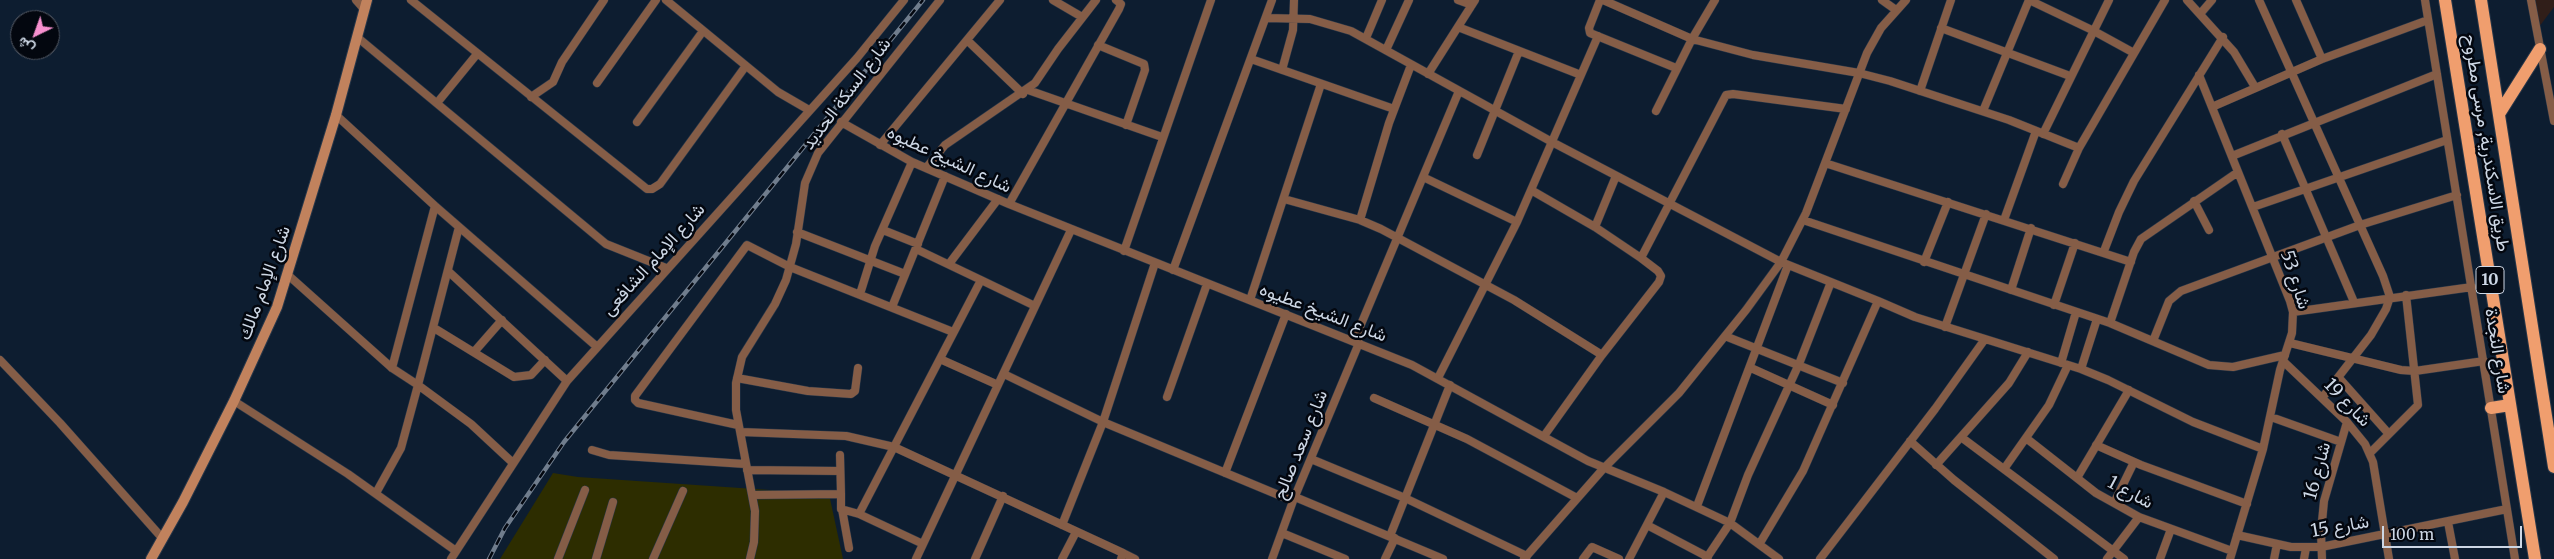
<!DOCTYPE html>
<meta charset="utf-8">
<style>
body{margin:0}
#map{position:relative;width:2554px;height:559px;overflow:hidden;background:#0d1d30;font-family:Merriweather,Vazirmatn,serif}
canvas{display:block}
.north{position:absolute;left:10px;top:10px;width:50px;height:50px;box-sizing:border-box;background:#03070f;border:1px solid #545a65;border-radius:50%;rotate:222deg;font-size:14px;font-weight:700;line-height:20px;text-align:center;color:#cdd7e5}
.north::after{content:'';display:block;margin:auto;width:18px;height:22px;background:#f690cf;clip-path:polygon(50% 0,100% 100%,50% 72%,0 100%)}
.scale{position:absolute;left:2382px;top:526px;width:140px;height:22px;box-sizing:border-box;border:2px solid #cdd7e5;border-top:0;padding-left:6px;font-size:15px;line-height:18px;white-space:nowrap;color:#cdd7e5;-webkit-text-stroke:4px #03070f;paint-order:stroke}
</style>
<div id="map">
<canvas width="2554" height="559"></canvas>
<div class="north">ش</div>
<div class="scale">100 m</div>
</div>
<script>
const c = document.querySelector('canvas').getContext('2d');
c.lineJoin = 'round';
function fill(path, color) { c.fillStyle = color; c.fill(path, 'evenodd'); }
const toPath = rows => new Path2D(rows.map(r => 'M' + r).join(''));
function stroke(path, color, width, dash) { c.strokeStyle = color; c.lineWidth = width; c.lineCap = dash ? 'butt' : 'round'; c.setLineDash(dash || []); c.stroke(path); }
function drawText(font, color, halo, rows, align = 'center') {
  c.font = font + ' Merriweather,Vazirmatn,serif'; c.lineWidth = 5; c.setLineDash([]); c.textBaseline = 'middle'; c.strokeStyle = halo; c.fillStyle = color; for (const [text, x, y, turn = 0] of rows) {
    c.save(); c.translate(x, y); c.rotate((+turn || 0) * Math.PI / 180); c.textAlign = isNaN(turn) ? turn : align; if (halo) c.strokeText(text, 0, 0); c.fillText(text, 0, 0); c.restore();
  }
}
const commercial = toPath([
 [2533,0,2554,0,2554,7,2539,27]
]);
const green = toPath([
 [553,473,578,477,829,494,843,559,500,559]
]);
const street = toPath([
 [356,0,364,9],
 [411,0,647,189,652,189,660,184,745,67],
 [666,0,778,92,809,110],
 [1053,0,1082,17],
 [1458,0,1472,5],
 [1600,0,1589,28,1590,33,1676,68],
 [1603,0,1692,39,1753,55,1859,73,1890,81,2009,120,2079,148],
 [1882,0,1896,10],
 [2029,0,2092,30,2134,53],
 [2187,0,2234,52,2255,87],
 [2259,0,2383,276,2390,297,2386,309,2371,335,2322,398],
 [2296,0,2322,59],
 [2425,0,2515,559],
 [2531,0,2554,121],
 [2200,14,2212,0],
 [1266,18,1310,19,1351,31,1552,142,1781,262,1878,301,1803,471,1760,543],
 [1458,27,1581,75],
 [1941,28,2070,76],
 [357,37,606,244,666,268],
 [1366,38,1382,0],
 [967,40,1023,94],
 [1098,45,1144,64,1145,70,1126,125],
 [1386,50,1409,0],
 [1251,59,1394,109],
 [1282,70,1293,30,1294,0],
 [1428,74,1475,0],
 [2199,75,2290,301,2293,312,2292,333,2280,370,2263,449,2230,559],
 [597,83,656,0],
 [1028,90,1162,137],
 [1920,91,1951,0],
 [531,97,553,82,562,62,604,0],
 [437,103,477,54],
 [2212,107,2322,59,2428,20],
 [1656,111,1692,39,1715,0],
 [1983,111,2029,0],
 [336,115,435,206,596,346],
 [637,122,703,31],
 [841,122,912,162,1009,204,1412,365,1588,461,1664,492,1730,523,1779,559],
 [2043,134,2109,0],
 [2282,134,2354,302],
 [880,145,1000,0],
 [1477,155,1519,51],
 [2232,156,2437,74],
 [1825,163,2131,262],
 [926,168,945,145,1035,83,1058,49,1096,0],
 [1423,177,1517,222],
 [2063,184,2079,148,2165,0],
 [1531,190,1595,227,1641,258,1658,271,1661,276,1659,282,1602,355,1544,436],
 [1284,199,1360,220,1381,229,1514,300,1602,355],
 [2194,201,2209,230],
 [1009,204,1119,9,1121,4,1116,0],
 [2253,207,2447,140],
 [1360,220,1389,123,1411,65],
 [1803,220,2110,323,2209,365,2233,367,2285,355],
 [2004,220,2036,131],
 [1595,227,1616,176],
 [883,230,918,244],
 [797,232,905,274],
 [1124,251,1211,0],
 [2104,251,2119,212,2134,181,2223,37],
 [1641,258,1726,95,1733,94,1846,109],
 [1924,262,1948,202],
 [949,264,998,199],
 [1173,270,1272,0],
 [448,271,567,381],
 [288,275,392,368,418,385,459,227],
 [981,280,1035,306],
 [2011,290,2031,228],
 [860,294,875,246,912,162],
 [1250,300,1321,84],
 [1878,301,1915,317,2081,369,2108,380,2193,422,2263,449],
 [2054,305,2075,243],
 [892,307,945,176],
 [2293,312,2472,287],
 [2110,323,2134,252,2141,239,2238,172],
 [1945,327,1986,214],
 [434,328,514,377,531,375,545,360],
 [1725,336,1843,383],
 [1354,341,1459,91],
 [2153,341,2169,301,2181,291,2360,225,2457,195],
 [2290,343,2401,370,2415,371,2484,361],
 [474,352,502,320],
 [940,359,998,385],
 [0,360,60,423,163,539],
 [2283,361,2347,422,2365,444,2373,462,2389,559],
 [2061,363,2076,312],
 [392,368,435,206],
 [1751,368,1833,405],
 [2081,369,2097,319],
 [1004,374,1103,422,1293,501],
 [737,378,808,391,851,394,855,391,858,368],
 [1438,378,1517,222,1598,36],
 [2339,378,2388,433],
 [1167,397,1207,284],
 [1374,398,1467,439,1577,498],
 [234,401,348,474,456,551],
 [2271,417,2341,442],
 [738,425,638,403,635,400,635,396,747,245,790,267,953,332],
 [741,432,846,436,894,447,1123,553,1121,559],
 [1961,437,2124,559],
 [2026,438,2096,493,2114,503,2139,517,2232,551],
 [1910,441,1954,480,2054,559],
 [2096,445,2141,465,2247,504],
 [592,450,609,455,745,464],
 [2370,453,2418,405,2406,295],
 [840,455,841,494],
 [1311,459,1405,498,1527,556],
 [1936,465,2009,383,2028,352],
 [2004,469,2049,405,2068,365],
 [747,470,840,471],
 [1225,473,1286,314],
 [2077,478,2129,390],
 [376,493,401,448,418,385,471,424,513,463],
 [753,495,841,494,841,509,859,514,923,544],
 [1295,497,1443,559],
 [2114,503,2134,462],
 [1697,506,1788,265],
 [842,509,849,548],
 [859,514,981,280,916,249],
 [2448,522,2455,559],
 [1062,525,1103,422,1155,263],
 [1647,525,1708,557],
 [1282,533,1345,559],
 [2237,535,2291,547,2321,547,2507,509],
 [1390,536,1450,385],
 [1123,553,1135,559],
 [451,559,567,381,857,58,904,0],
 [558,559,585,490],
 [596,559,613,502],
 [653,559,683,491],
 [750,559,754,542,755,511,736,410,736,383,742,357,775,304,786,280,796,244,805,183,818,153,940,0],
 [916,559,1071,230],
 [975,559,1003,496],
 [1062,559,1076,532],
 [1272,559,1293,501,1359,343],
 [1385,559,1395,538],
 [1524,559,1603,469,1679,393,1746,310,1781,262,1806,213,1867,53,1881,28,1906,0],
 [1583,559,1592,547,1619,559],
 [1629,559,1664,492],
 [1706,559,1730,523,1748,475,1799,364,1831,282],
 [1820,559,1935,409,1985,339],
 [2107,559,2139,517],
 [2160,559,2171,529],
 [2274,559,2277,544],
 [2304,559,2306,548],
 [2322,559,2321,532,2324,501,2347,422]
]);
const secondary = toPath([
 [151,559,183,502,234,401,277,307,336,115,367,0]
]);
const primary = toPath([
 [2445,0,2535,559],
 [2481,0,2554,467],
 [2499,114,2540,49],
 [2491,408,2510,405]
]);
const rail = toPath([
 [489,559,505,528,564,442,923,0]
]);
const shields = [
 [2490,280,28]
];
const shieldNames = [
 ["10",2490,280]
];
const streetNames = [
 ["شارع السكة الحديد",847,94,-53],
 ["طريق الاسكندرية, مرسى مطروح",2486,143,81],
 ["شارع الشيخ عطيوه",949,160,25],
 ["شارع الإمام الشافعى",654,260,-48],
 ["شارع 53",2295,280,72],
 ["شارع الإمام مالك",265,283,-70],
 ["شارع الشيخ عطيوه",1323,313,21],
 ["شارع النجدة",2497,351,81],
 ["شارع 19",2347,403,46],
 ["شارع سعد صالح",1301,445,-68],
 ["شارع 16",2318,471,-75],
 ["شارع 1",2130,493,28],
 ["شارع 15",2340,527,-10]
];
fill(commercial, '#301e19');
fill(green, '#2d2d00');
stroke(street, '#283749', 9);
stroke(secondary, '#283749', 12);
stroke(primary, '#283749', 14);
stroke(street, '#855d47', 8);
stroke(secondary, '#c1825d', 10);
stroke(primary, '#f09e6e', 12);
stroke(rail, '#707d8d', 4.5);
stroke(rail, '#03070f', 2.5, [8]);
for (const [x, y, w] of shields) { const box = new Path2D(); box.roundRect(x - w / 2, y - 13.5, w, 27, 4); c.fillStyle = '#03070f'; c.fill(box); stroke(box, '#cdd7e5', 1); }
drawText('bold 16px', '#cdd7e5', null, shieldNames);
drawText('18px', '#cdd7e5', '#03070f', streetNames);
</script>
